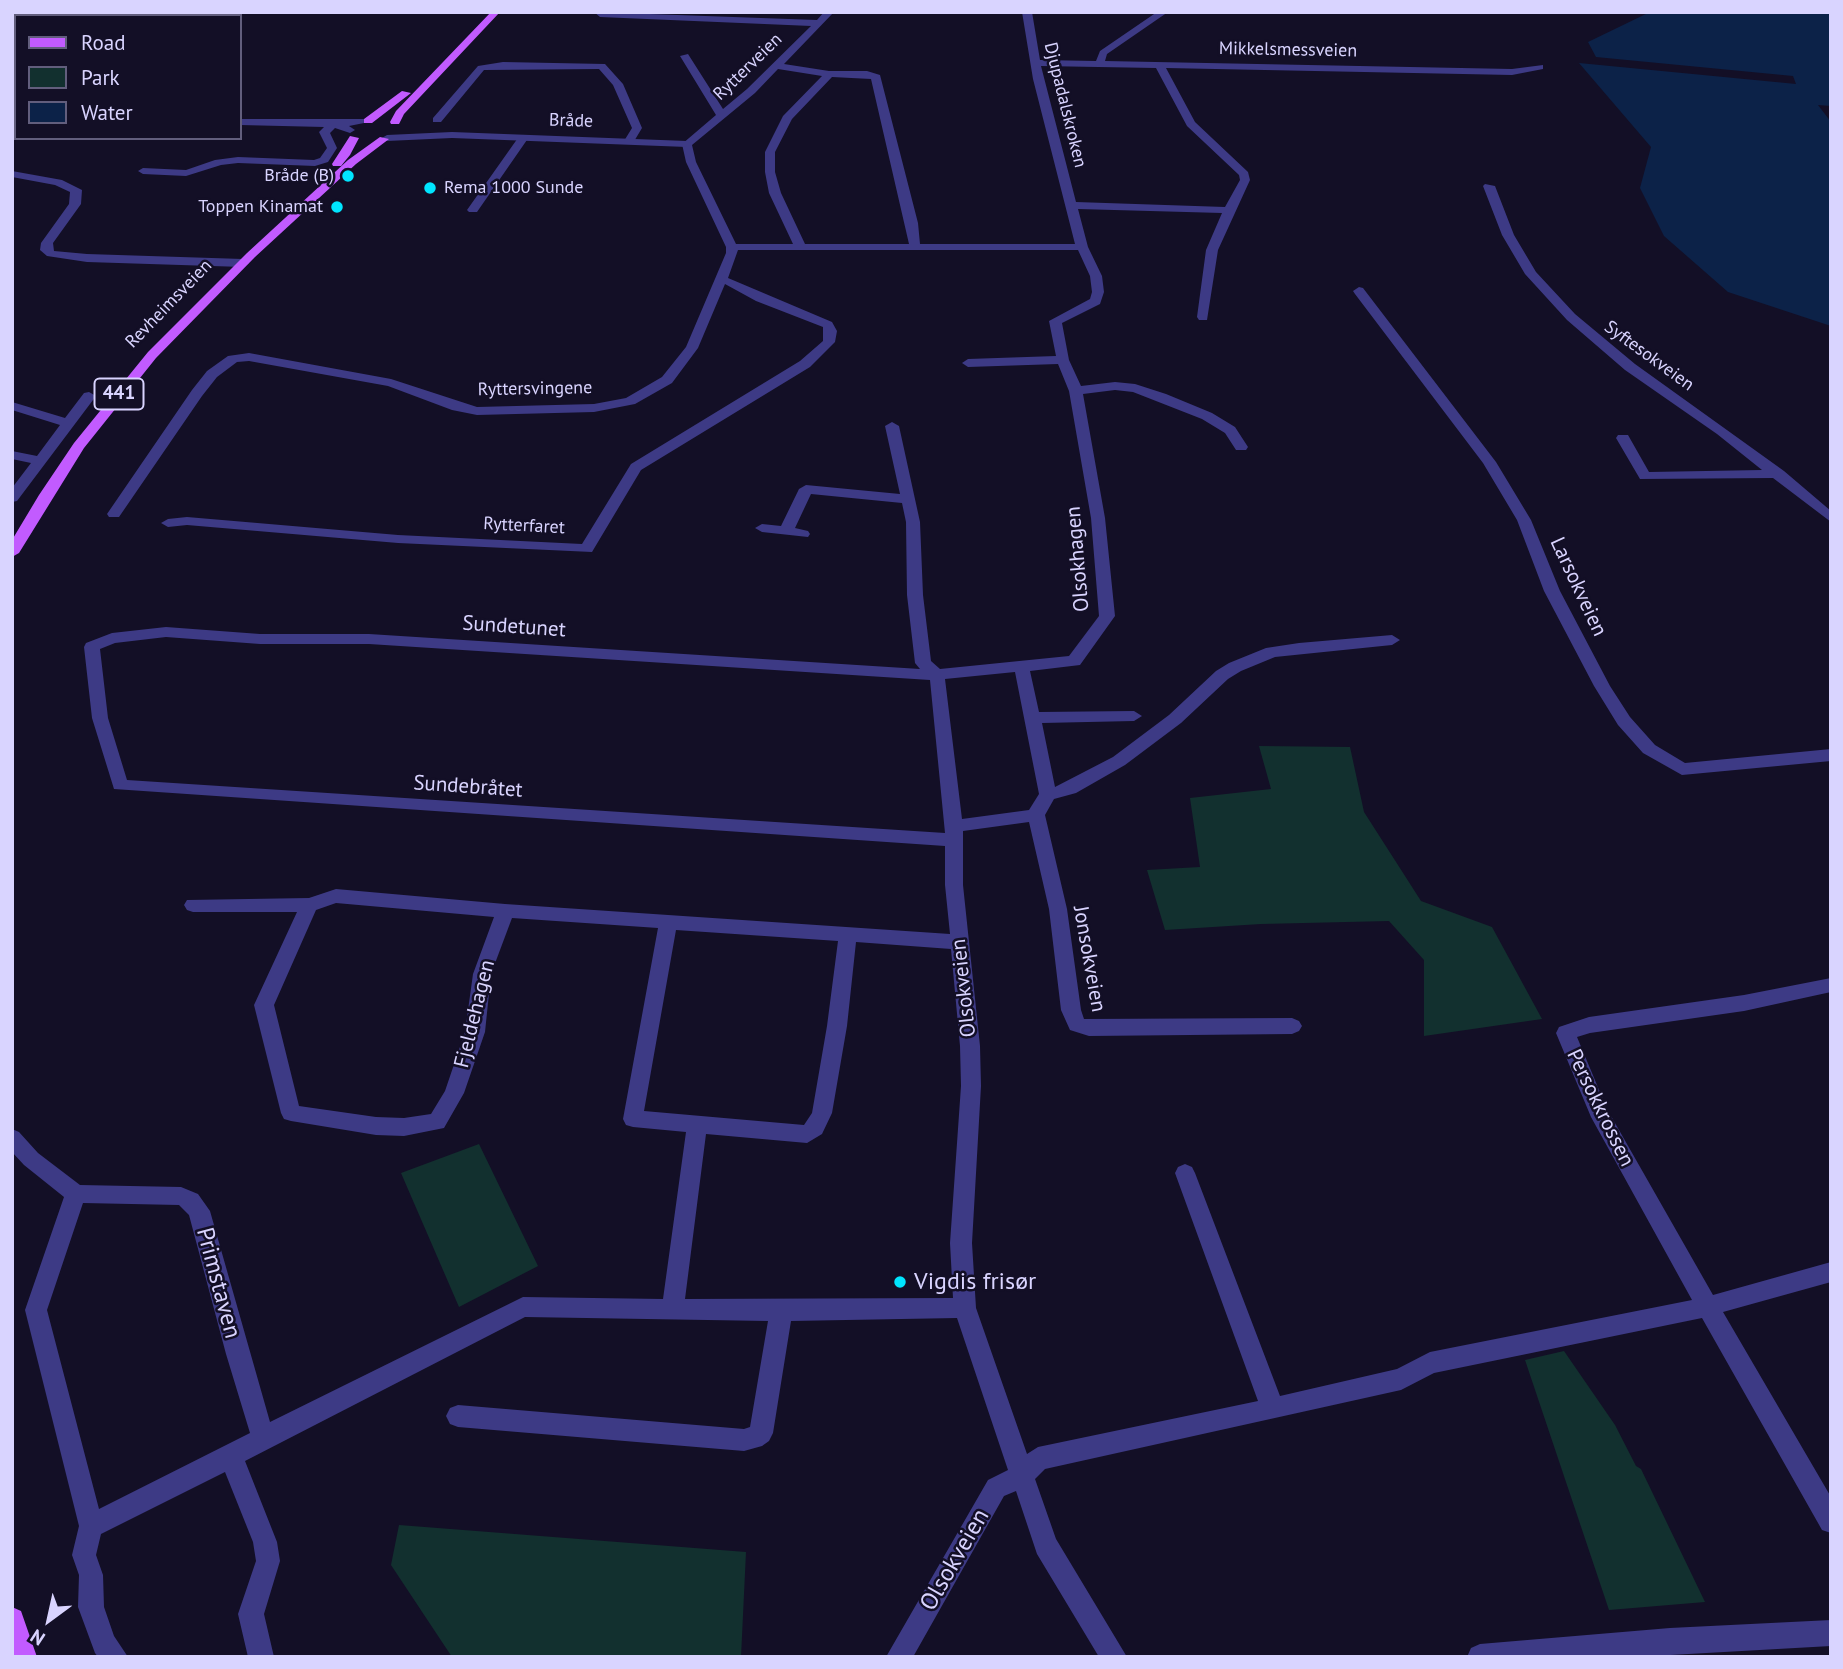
<!DOCTYPE html>
<meta charset="utf-8">
<style>
body{margin:0}
#map{position:relative;width:1843px;height:1669px;overflow:hidden;background:#130f26;font-family:"PT Sans",sans-serif}
canvas{display:block}
.frame{position:absolute;inset:0;border:14px solid #d9d4ff;pointer-events:none}
.legend{position:absolute;left:14px;top:14px;width:228px;height:126px;box-sizing:border-box;background:#130f26;border:2px solid #625e7d;margin:0;padding:9px 12px;list-style:none;font-size:21px;color:#d9d4ff}
.legend li{display:flex;align-items:center;gap:14px;height:35px}
.legend b{width:35px;border:2px solid #625e7d}
.north{position:absolute;left:14px;top:1585px;width:70px;height:70px;-webkit-text-stroke:5px #130f26;paint-order:stroke;rotate:213deg;font-size:19px;font-weight:700;line-height:28px;text-align:center;color:#d9d4ff}
.north::after{content:'';display:block;margin:auto;width:24px;height:32px;background:#d9d4ff;clip-path:polygon(50% 0,100% 100%,50% 72%,0 100%)}
</style>
<div id="map">
<canvas width="1843" height="1669"></canvas>
<div class="frame"></div>
<ul class="legend">
<li><b style="height:9px;background:#c25bff"></b>Road</li>
<li><b style="height:19px;background:#12302f"></b>Park</li>
<li><b style="height:19px;background:#0c2248"></b>Water</li>
</ul>
<div class="north">N</div>
</div>
<script>
const c = document.querySelector('canvas').getContext('2d');
c.lineJoin = 'round';
function fill(path, color) { c.fillStyle = color; c.fill(path, 'evenodd'); }
const toPath = rows => new Path2D(rows.map(r => 'M' + r).join(''));
function stroke(path, color, width, dash) { c.strokeStyle = color; c.lineWidth = width; c.lineCap = dash ? 'butt' : 'round'; c.setLineDash(dash || []); c.stroke(path); }
function drawText(font, color, halo, rows, align = 'center') {
  c.font = font + ' "PT Sans",sans-serif'; c.lineWidth = 5; c.setLineDash([]); c.textBaseline = 'middle'; c.strokeStyle = halo; c.fillStyle = color; for (const [text, x, y, turn = 0] of rows) {
    c.save(); c.translate(x, y); c.rotate((+turn || 0) * Math.PI / 180); c.textAlign = isNaN(turn) ? turn : align; if (halo) c.strokeText(text, 0, 0); c.fillText(text, 0, 0); c.restore();
  }
}
const green = toPath([
 [1259,746,1350,747,1364,812,1421,901,1492,927,1542,1019,1424,1036,1424,960,1389,921,1261,924,1165,930,1147,870,1200,867,1190,798,1271,789],
 [479,1144,538,1266,459,1307,401,1173],
 [1564,1351,1615,1425,1636,1466,1641,1469,1705,1602,1609,1610,1525,1360],
 [399,1525,746,1552,741,1657,452,1657,391,1565]
]);
const water = toPath([
 [1650,12,1831,12,1831,106,1818,105,1831,122,1831,326,1728,292,1664,236,1640,188,1651,147,1579,63,1796,84,1793,76,1596,57,1588,42]
]);
const minor = toPath([
 [594,12,817,20,824,12,834,12,784,64,829,71,867,71,880,75,918,223,920,244,1075,244,1033,79,1022,12,1032,12,1040,60,1096,61,1100,51,1157,12,1168,12,1107,54,1105,61,1512,69,1543,65,1543,69,1512,75,1166,68,1195,122,1248,172,1250,180,1218,250,1207,320,1199,320,1197,317,1206,250,1222,213,1078,209,1088,247,1102,276,1104,292,1100,304,1062,323,1069,360,1081,386,1115,382,1135,384,1166,394,1212,413,1235,427,1248,447,1246,450,1236,450,1225,433,1202,419,1133,392,1115,390,1083,394,1105,518,1115,616,1080,665,1030,671,1039,712,1134,711,1142,716,1134,721,1042,723,1055,787,1113,757,1169,715,1216,671,1229,663,1266,648,1299,643,1392,635,1400,640,1392,645,1275,657,1241,671,1228,679,1181,723,1125,765,1076,793,1054,799,1045,815,1067,909,1081,1010,1084,1019,1292,1018,1299,1021,1302,1026,1299,1031,1292,1034,1089,1036,1070,1030,1061,1010,1049,909,1029,822,963,831,963,885,980,1046,981,1086,972,1243,976,1308,1027,1454,1038,1447,1258,1401,1175,1173,1178,1167,1185,1164,1192,1167,1195,1173,1280,1396,1397,1369,1430,1352,1692,1300,1591,1117,1556,1033,1559,1027,1589,1017,1744,995,1831,978,1831,992,1744,1011,1590,1033,1577,1037,1607,1109,1713,1295,1831,1262,1831,1282,1723,1312,1831,1497,1831,1533,1822,1530,1702,1318,1434,1373,1401,1390,1045,1469,1035,1479,1056,1539,1127,1657,1099,1657,1037,1554,1016,1491,1004,1496,913,1657,886,1657,988,1480,1008,1470,957,1318,791,1321,773,1433,769,1441,762,1446,744,1451,458,1427,450,1424,446,1416,450,1408,458,1405,744,1429,750,1427,768,1321,525,1317,245,1461,277,1542,280,1561,264,1614,274,1657,248,1657,238,1614,256,1561,253,1542,225,1472,101,1534,96,1555,103,1575,104,1607,114,1636,128,1657,98,1657,95,1653,78,1607,79,1575,72,1555,79,1526,25,1310,64,1197,24,1165,12,1152,12,1129,19,1132,38,1153,80,1185,181,1187,198,1194,210,1211,270,1422,523,1297,663,1299,686,1132,633,1127,626,1125,623,1119,658,928,512,918,491,974,485,1032,464,1093,444,1128,404,1136,376,1135,291,1121,284,1119,281,1113,254,1005,297,912,193,912,187,910,184,905,187,900,309,898,336,889,505,904,950,934,945,885,945,846,114,789,92,718,84,647,86,643,112,633,166,627,260,634,369,634,920,669,915,663,907,595,906,522,902,503,811,494,795,528,808,531,810,534,808,537,762,532,755,528,762,524,781,526,799,489,806,485,900,494,885,426,892,422,899,426,920,522,923,595,931,661,940,669,1069,656,1099,616,1091,518,1069,391,1058,364,968,367,962,363,968,359,1056,356,1049,321,1090,299,1092,292,1090,276,1078,250,738,250,728,278,832,322,837,331,835,342,810,367,641,470,592,552,398,543,187,525,168,527,161,523,168,519,187,517,398,535,582,544,631,464,800,361,823,341,823,327,756,301,725,284,698,348,672,383,635,404,594,412,477,415,452,410,388,386,249,361,237,362,217,377,202,396,119,517,109,517,107,514,192,390,207,371,228,356,249,353,391,379,477,407,594,404,626,398,662,377,686,347,726,253,726,247,686,162,682,144,716,115,680,56,688,54,723,109,747,89,811,26,600,17,594,12],
 [1041,66,1156,68,1187,126,1239,175,1240,180,1225,207,1076,202,1041,66],
 [778,69,822,76,783,116,765,152,765,172,769,193,793,244,736,244,696,162,692,145,755,93,778,69],
 [832,77,871,79,909,244,805,244,781,193,775,172,775,152,792,119,832,77],
 [166,637,260,644,369,644,930,680,945,833,127,780,108,718,100,649,115,643,166,637],
 [1015,672,1039,794,1029,810,962,819,945,679,1015,672],
 [336,903,494,917,473,974,465,1032,445,1091,431,1114,404,1118,376,1117,299,1106,274,1005,316,910,336,903],
 [676,930,838,941,827,1026,812,1113,804,1125,644,1111,676,930],
 [856,942,951,949,960,1046,961,1086,950,1243,953,1298,685,1299,706,1134,807,1143,822,1134,832,1113,847,1026,856,942],
 [83,1203,179,1205,189,1215,226,1354,250,1433,99,1509,47,1310,83,1203],
 [503,62,605,64,623,84,642,128,633,143,625,143,624,141,632,128,613,85,599,69,484,70,441,122,433,122,433,118,478,66,503,62],
 [240,119,364,119,369,122,349,126,355,130,350,133,335,128,330,133,337,148,328,162,315,166,238,163,221,165,186,176,143,174,138,171,143,168,186,170,215,160,238,157,314,160,320,158,327,148,319,132,324,127,240,125,240,119],
 [520,135,529,137,477,212,469,212,467,210,520,135],
 [12,171,62,180,82,190,81,204,53,243,54,251,87,254,243,259,249,263,243,267,87,262,47,256,40,250,41,243,69,204,70,192,55,185,12,177,12,171],
 [1485,184,1495,186,1514,235,1536,272,1575,314,1635,364,1784,471,1831,511,1831,522,1773,478,1640,479,1616,438,1618,435,1628,435,1649,472,1762,470,1717,434,1625,370,1567,320,1525,274,1502,235,1483,186,1485,184],
 [1359,287,1363,288,1496,462,1531,520,1560,591,1610,686,1630,717,1655,745,1685,763,1831,749,1831,761,1682,775,1643,753,1618,725,1594,686,1544,591,1517,520,1483,463,1355,294,1353,291,1359,287],
 [89,392,96,396,17,501,12,502,12,488,31,463,12,459,12,451,37,456,60,425,12,410,12,402,65,418,84,393,89,392]
]);
const tertiary = toPath([
 [452,132,687,141,692,144,687,147,452,138,387,141,382,138,387,135,452,132],
 [1831,1620,1831,1646,1635,1657,1467,1657,1471,1648,1480,1644,1670,1628,1831,1620]
]);
const primary = toPath([
 [491,12,500,12,404,114,399,124,391,124,390,122,396,111,491,12],
 [402,91,411,93,372,123,364,123,364,119,402,91],
 [350,136,359,138,350,155,341,166,333,166,332,164,350,136],
 [380,137,389,139,356,164,255,257,156,358,84,448,19,553,12,557,12,540,39,495,74,443,148,352,247,253,348,160,380,137],
 [12,1607,21,1611,37,1657,12,1657,12,1607]
]);
const markers = [
 [348,176,7,"#00e5ff"],
 [430,188,7,"#00e5ff"],
 [337,207,7,"#00e5ff"],
 [900,1282,7,"#00e5ff"]
];
const farStreetnames = [
 ["Mikkelsmessveien",1288,50,1],
 ["Rytterveien",748,67,-44],
 ["Djupadalskroken",1065,105,76],
 ["Bråde",571,121,2],
 ["Revheimsveien",169,304,-46],
 ["Syftesokveien",1649,356,36],
 ["Ryttersvingene",535,389,-1],
 ["Rytterfaret",524,526,3]
];
const farPoinames = [
 ["Bråde (B)",334,176],
 ["Rema 1000 Sunde",444,188,"left"],
 ["Toppen Kinamat",323,207]
];
const shields = [
 [119,394,49]
];
const shieldNames = [
 ["441",119,394]
];
const streetNames = [
 ["Olsokhagen",1078,559,-95],
 ["Larsokveien",1578,587,65],
 ["Sundetunet",514,627,4],
 ["Sundebråtet",468,787,4],
 ["Jonsokveien",1089,959,80],
 ["Olsokveien",964,988,-96],
 ["Fjeldehagen",475,1014,-76],
 ["Persokkrossen",1600,1108,64]
];
const nearPoinames = [
 ["Vigdis frisør",914,1282]
];
const nearStreetnames = [
 ["Primstaven",218,1283,75],
 ["Olsokveien",955,1560,-60]
];
fill(green, '#12302f');
fill(water, '#0c2248');
fill(minor, '#3d3a85');
fill(tertiary, '#3d3a85');
fill(primary, '#c25bff');
for (const [x, y, r, color] of markers) { const dot = new Path2D(); dot.arc(x, y, r, 0, 2 * Math.PI); c.fillStyle = color; c.fill(dot); stroke(dot, '#130f26', 2.5); }
drawText('18px', '#d9d4ff', '#130f26', farStreetnames);
drawText('18px', '#d9d4ff', '#130f26', farPoinames, 'right');
for (const [x, y, w] of shields) { const box = new Path2D(); box.roundRect(x - w / 2, y - 15.5, w, 31, 5); c.fillStyle = '#130f26'; c.fill(box); stroke(box, '#d9d4ff', 2); }
drawText('bold 19px', '#d9d4ff', null, shieldNames);
drawText('21px', '#d9d4ff', '#130f26', streetNames);
drawText('24px', '#d9d4ff', '#130f26', nearPoinames, 'left');
drawText('24px', '#d9d4ff', '#130f26', nearStreetnames);
</script>
